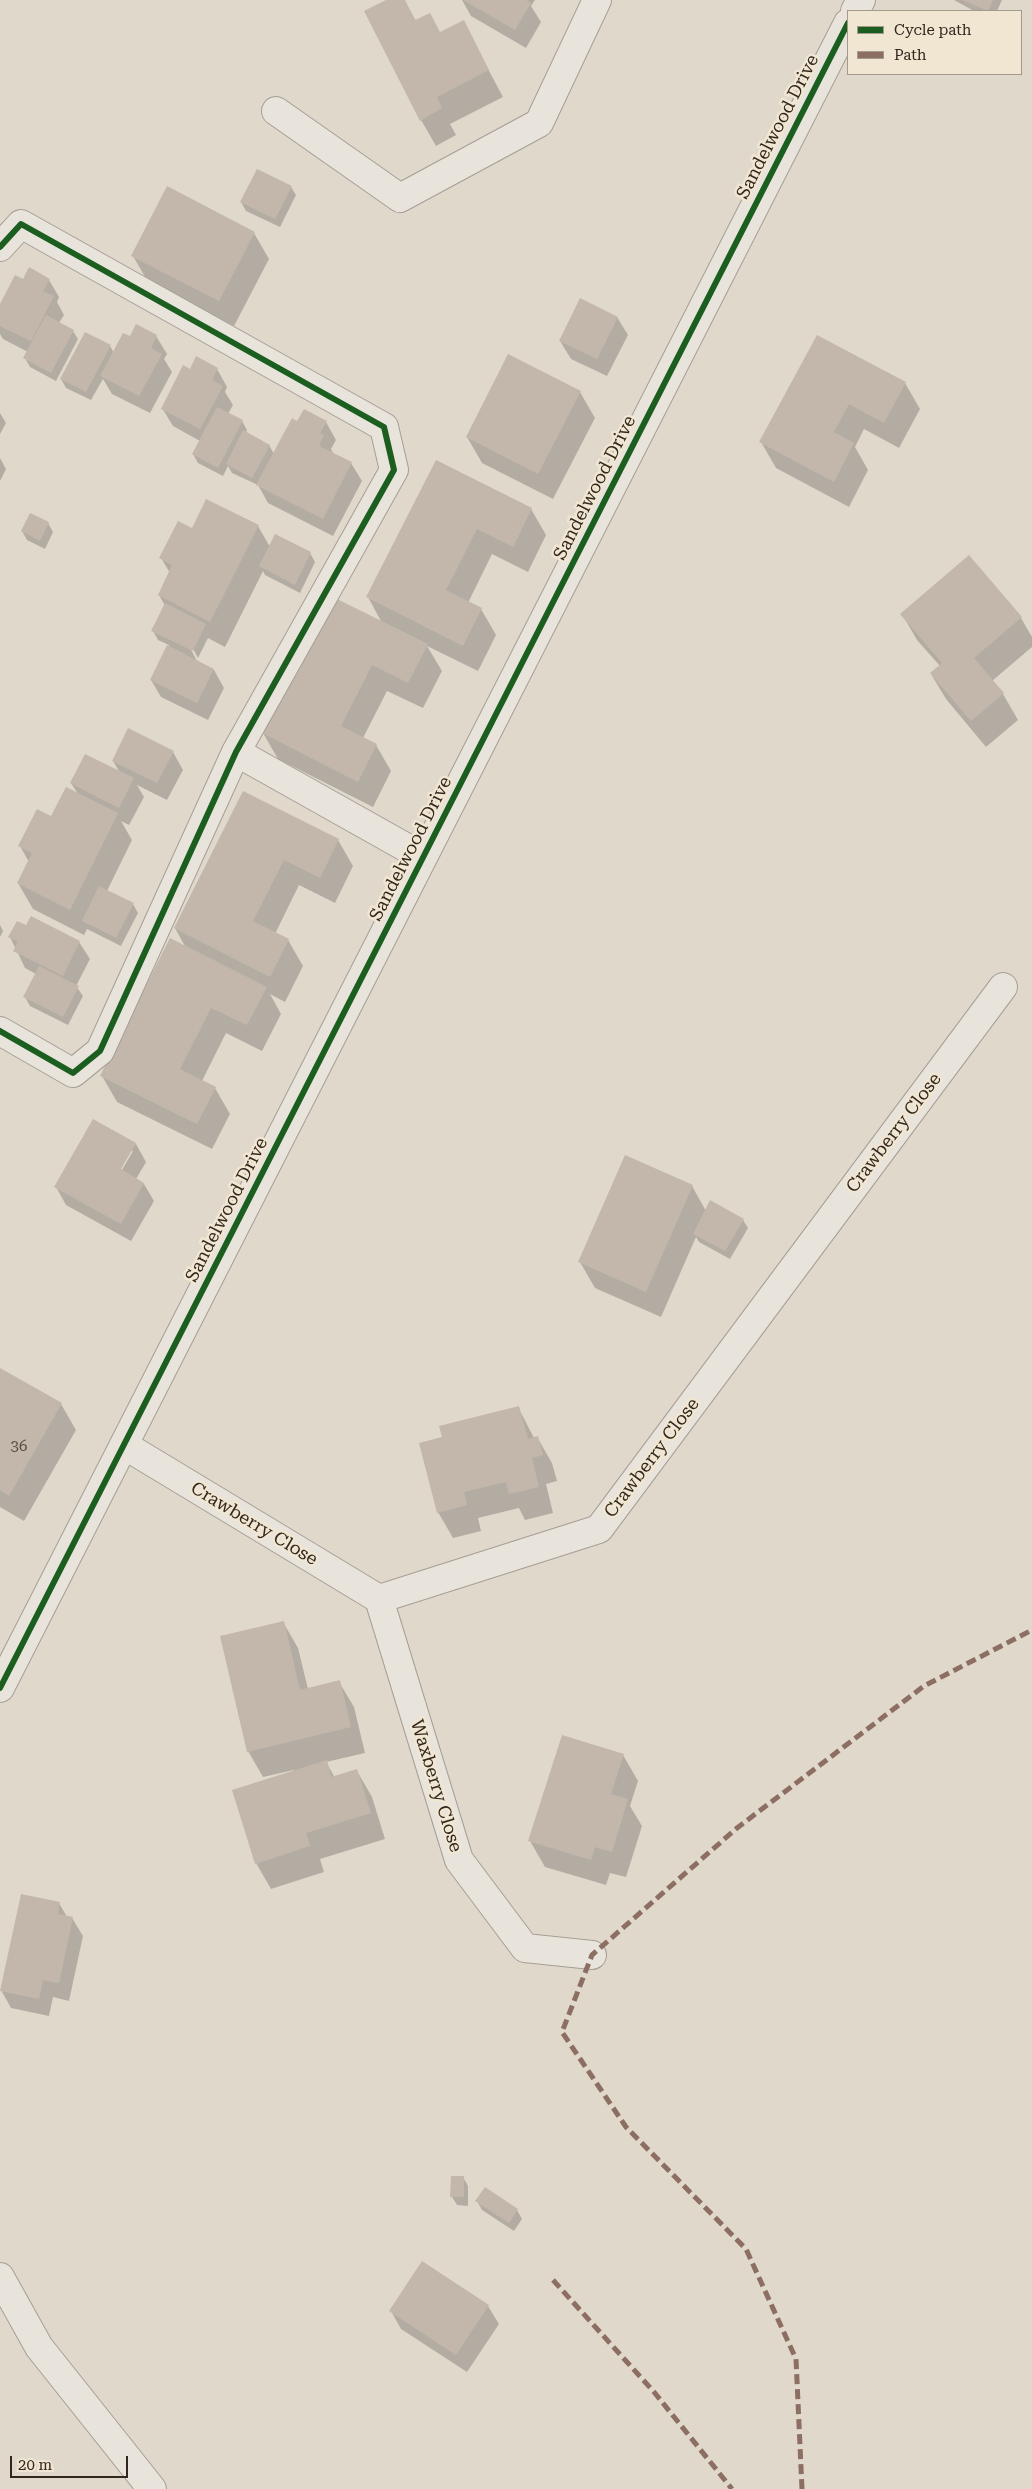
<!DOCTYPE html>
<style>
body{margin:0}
#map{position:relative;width:1032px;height:2489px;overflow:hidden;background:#e0d8cb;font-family:"Roboto Serif",serif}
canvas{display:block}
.legend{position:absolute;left:847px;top:10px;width:175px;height:65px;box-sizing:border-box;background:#f0e6d2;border:1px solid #a49a8a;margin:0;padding:6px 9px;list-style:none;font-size:15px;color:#32271e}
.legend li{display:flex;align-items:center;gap:10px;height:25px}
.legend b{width:25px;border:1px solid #a49a8a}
.scale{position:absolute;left:10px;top:2456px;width:118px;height:22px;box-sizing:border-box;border:2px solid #32271e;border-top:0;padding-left:6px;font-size:15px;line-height:18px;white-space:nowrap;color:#32271e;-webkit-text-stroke:4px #f0e6d2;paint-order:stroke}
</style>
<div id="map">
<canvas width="1032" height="2489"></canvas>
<ul class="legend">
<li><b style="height:6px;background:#1b5e20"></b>Cycle path</li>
<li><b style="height:6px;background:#8d6e63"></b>Path</li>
</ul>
<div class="scale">20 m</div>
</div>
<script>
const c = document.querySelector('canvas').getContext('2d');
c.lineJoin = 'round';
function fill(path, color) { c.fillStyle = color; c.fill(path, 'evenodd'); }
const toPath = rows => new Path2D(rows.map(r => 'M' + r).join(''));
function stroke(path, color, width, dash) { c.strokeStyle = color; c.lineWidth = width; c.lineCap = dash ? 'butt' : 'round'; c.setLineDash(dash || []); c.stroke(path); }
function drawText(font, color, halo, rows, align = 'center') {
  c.font = font + ' "Roboto Serif",serif'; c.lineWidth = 5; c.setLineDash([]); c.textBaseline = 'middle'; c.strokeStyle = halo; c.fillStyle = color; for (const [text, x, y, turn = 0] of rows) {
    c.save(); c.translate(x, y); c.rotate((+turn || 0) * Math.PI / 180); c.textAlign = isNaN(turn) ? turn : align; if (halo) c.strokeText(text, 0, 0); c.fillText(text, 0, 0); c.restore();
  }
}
const shadow = toPath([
 [389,0,404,0,416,21,441,33,463,22,503,97,450,124,456,135,436,146,421,120],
 [462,0,535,0,531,6,541,22,526,48,471,16],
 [954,0,1002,0,997,11,974,11],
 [291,187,296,195,280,227,246,211,241,202],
 [254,233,269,259,234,326,148,282,133,256],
 [49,280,59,297,57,302,64,315,59,323,73,331,78,339,56,381,30,367,25,358,28,352,3,339,0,334,0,307,23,281],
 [617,317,628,335,607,376,571,359,560,341],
 [156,336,167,354,164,359,172,372,150,413,112,394,103,379,91,400,66,388,61,379,110,346,114,353],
 [817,337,905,383,920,409,899,448,864,429,855,447,868,470,849,507,776,468,761,442],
 [217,369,227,387,225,392,233,405,228,414,242,421,247,430,246,433,269,445,274,454,298,423,326,422,336,440,331,449,334,455,351,463,362,481,333,536,268,503,258,485,232,473,228,466,223,476,198,463,193,454,200,441,173,426,162,408,191,371],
 [580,392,595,418,553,499,482,463,467,437],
 [0,413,6,423,0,434],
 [0,458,6,469,0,481],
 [437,461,531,509,546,535,528,572,492,554,468,603,481,609,496,635,478,671,427,646,442,671,423,708,387,691,363,738,376,745,391,771,373,807,278,759,263,733,382,623,368,597],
 [48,523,53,532,45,549,27,540,22,531],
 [258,526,270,547,310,553,315,562,300,593,265,575,263,571,225,647,208,638,198,658,191,645,189,646,197,661,214,670,224,688,208,720,161,697,151,680,169,645,158,640,153,631,165,606,159,595,170,573,161,558,192,529],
 [969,556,1021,618,1032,637,1032,647,992,681,1003,694,1018,720,986,747,946,699,931,674,940,666,917,640,902,614],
 [173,752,183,770,167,800,137,785,144,797,129,825,121,821,132,840,107,891,133,904,138,913,121,946,87,929,84,935,33,909,18,883,29,862,20,846,78,794,71,783,120,773,113,761],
 [244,792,338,840,353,866,335,903,299,885,275,934,288,940,303,966,285,1002,270,994,281,1014,262,1051,226,1033,202,1081,215,1088,230,1114,212,1149,117,1102,102,1076,186,948,175,928],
 [0,925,3,931,0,937],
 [27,927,79,942,90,959,76,986,83,996,68,1025,30,1006,25,997,36,974,25,968,10,937],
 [136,1144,146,1162,136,1179,144,1184,154,1201,131,1241,66,1205,56,1187],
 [130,1151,133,1151,119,1175,117,1174],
 [692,1186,706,1211,743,1220,748,1228,730,1259,699,1242,696,1237,661,1317,595,1288,580,1262],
 [0,1369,61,1404,76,1430,24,1521,0,1507],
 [518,1407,534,1438,537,1437,552,1463,557,1481,546,1484,553,1513,525,1520,519,1508,478,1518,481,1531,453,1538,438,1512,443,1438],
 [283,1622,298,1648,308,1689,339,1682,354,1707,365,1753,326,1762,335,1778,357,1771,372,1797,385,1839,320,1859,324,1872,271,1889,256,1863,294,1772,294,1770,263,1777,248,1751],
 [623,1755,638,1781,630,1806,642,1826,626,1877,610,1873,606,1885,545,1867,530,1841],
 [59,1903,67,1917,72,1918,83,1936,69,2001,53,1997,49,2016,11,2008,1,1990],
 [463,2177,468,2186,468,2206,457,2205,452,2197],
 [477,2201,517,2210,522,2219,514,2231,482,2210],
 [422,2263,488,2306,499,2324,467,2372,401,2329,391,2311]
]);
const building = toPath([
 [386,0,405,0,415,20,430,13,440,32,464,20,489,70,437,97,442,108,420,121,364,11],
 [463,0,526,0,531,3,515,30],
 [962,0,993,0,988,11],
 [257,169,292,186,275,219,240,202],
 [167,186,255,232,219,301,131,256],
 [29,267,50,279,43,291,54,296,31,341,0,326,0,304,15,275,23,279],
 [580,298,618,317,597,359,559,341],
 [46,315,74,330,51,373,23,358],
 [136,324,157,335,151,348,162,354,139,396,100,376,123,333,130,336],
 [85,332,111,345,86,392,60,379],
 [817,335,906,382,884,423,849,404,834,432,854,443,834,482,759,442],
 [508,354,581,391,538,474,466,437],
 [196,356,218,368,212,380,223,386,200,429,161,409,183,365,190,369],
 [217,407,243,420,218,468,192,454],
 [304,409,327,421,320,433,324,435,319,446,352,462,323,519,256,485,292,418,297,421],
 [243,430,270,445,252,478,226,464],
 [436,460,532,508,513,547,477,529,446,590,482,608,463,646,366,597],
 [206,499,259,525,210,622,158,595,172,565,159,558,178,521,192,528],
 [30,513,49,522,40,541,21,531],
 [275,534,311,552,295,585,259,566],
 [969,555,1022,617,974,658,1004,693,971,721,930,673,942,663,900,614],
 [331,596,428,644,408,683,372,665,341,726,377,744,358,782,262,733],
 [165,603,206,624,193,651,151,631],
 [167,645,214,669,197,703,150,680],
 [128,728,174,751,157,783,112,761],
 [85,754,134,778,119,808,70,783],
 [66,787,118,813,70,910,17,883,32,853,18,846,37,809,51,816],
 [243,791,339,839,320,878,284,860,253,921,289,939,270,977,174,928],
 [99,886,134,903,116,938,82,921],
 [31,916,80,941,63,976,13,951,18,942,8,937,17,921,26,925],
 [170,938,267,987,247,1025,211,1008,180,1069,216,1087,197,1124,100,1076],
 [39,966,79,986,63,1017,23,997],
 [93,1119,136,1143,121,1169,144,1183,121,1224,54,1187],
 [625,1155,693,1185,646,1292,578,1262],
 [710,1200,744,1219,725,1251,693,1234],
 [0,1368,62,1403,9,1496,0,1490],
 [519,1406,528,1439,538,1436,543,1455,532,1458,539,1487,509,1494,506,1482,464,1492,467,1505,437,1513,419,1443,442,1437,439,1426],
 [284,1621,300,1690,340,1680,351,1727,247,1752,220,1636],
 [562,1735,624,1754,611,1794,628,1799,612,1852,595,1847,591,1860,528,1841],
 [327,1760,331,1777,357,1769,371,1813,306,1833,310,1846,255,1864,232,1790],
 [21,1894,60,1902,58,1914,73,1917,59,1983,43,1980,39,1999,0,1991],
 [451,2176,464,2176,464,2197,450,2197],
 [485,2187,518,2209,509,2223,475,2201],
 [422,2261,489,2305,456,2355,389,2311]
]);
const street = toPath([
 [855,11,861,0],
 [276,111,400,198,539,123,597,0],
 [0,247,21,224,384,427,394,470,236,752,100,1051,73,1073,0,1031],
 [236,752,423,857],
 [124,1445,379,1599,599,1529,1003,987],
 [379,1599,459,1860,525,1948,592,1955],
 [0,1688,848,23],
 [0,2277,39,2347,152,2489]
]);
const quiet = toPath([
 [553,2280,654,2392,732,2489],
 [802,2489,796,2359,746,2249,626,2127,562,2032,592,1955,737,1828,924,1686,1032,1630]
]);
const cycleway = toPath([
 [0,247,21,224,384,427,394,470,236,752,100,1051,73,1073,0,1031],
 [0,1688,848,23]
]);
const numberNames = [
 ["36",19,1447]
];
const streetNames = [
 ["Sandelwood Drive",778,127,-63],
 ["Sandelwood Drive",595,488,-63],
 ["Sandelwood Drive",411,849,-63],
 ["Crawberry Close",894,1133,-53],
 ["Sandelwood Drive",227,1210,-63],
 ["Crawberry Close",652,1458,-53],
 ["Crawberry Close",254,1524,31],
 ["Waxberry Close",436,1786,73]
];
fill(shadow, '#0003');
fill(building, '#c3b7ac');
stroke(street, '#a59e95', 30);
stroke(street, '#e8e4dc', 28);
stroke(quiet, '#8d6e63', 5, [10, 5]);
stroke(cycleway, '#1b5e20', 6);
drawText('15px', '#564b42', null, numberNames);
drawText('18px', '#32271e', '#f0e6d2', streetNames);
</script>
